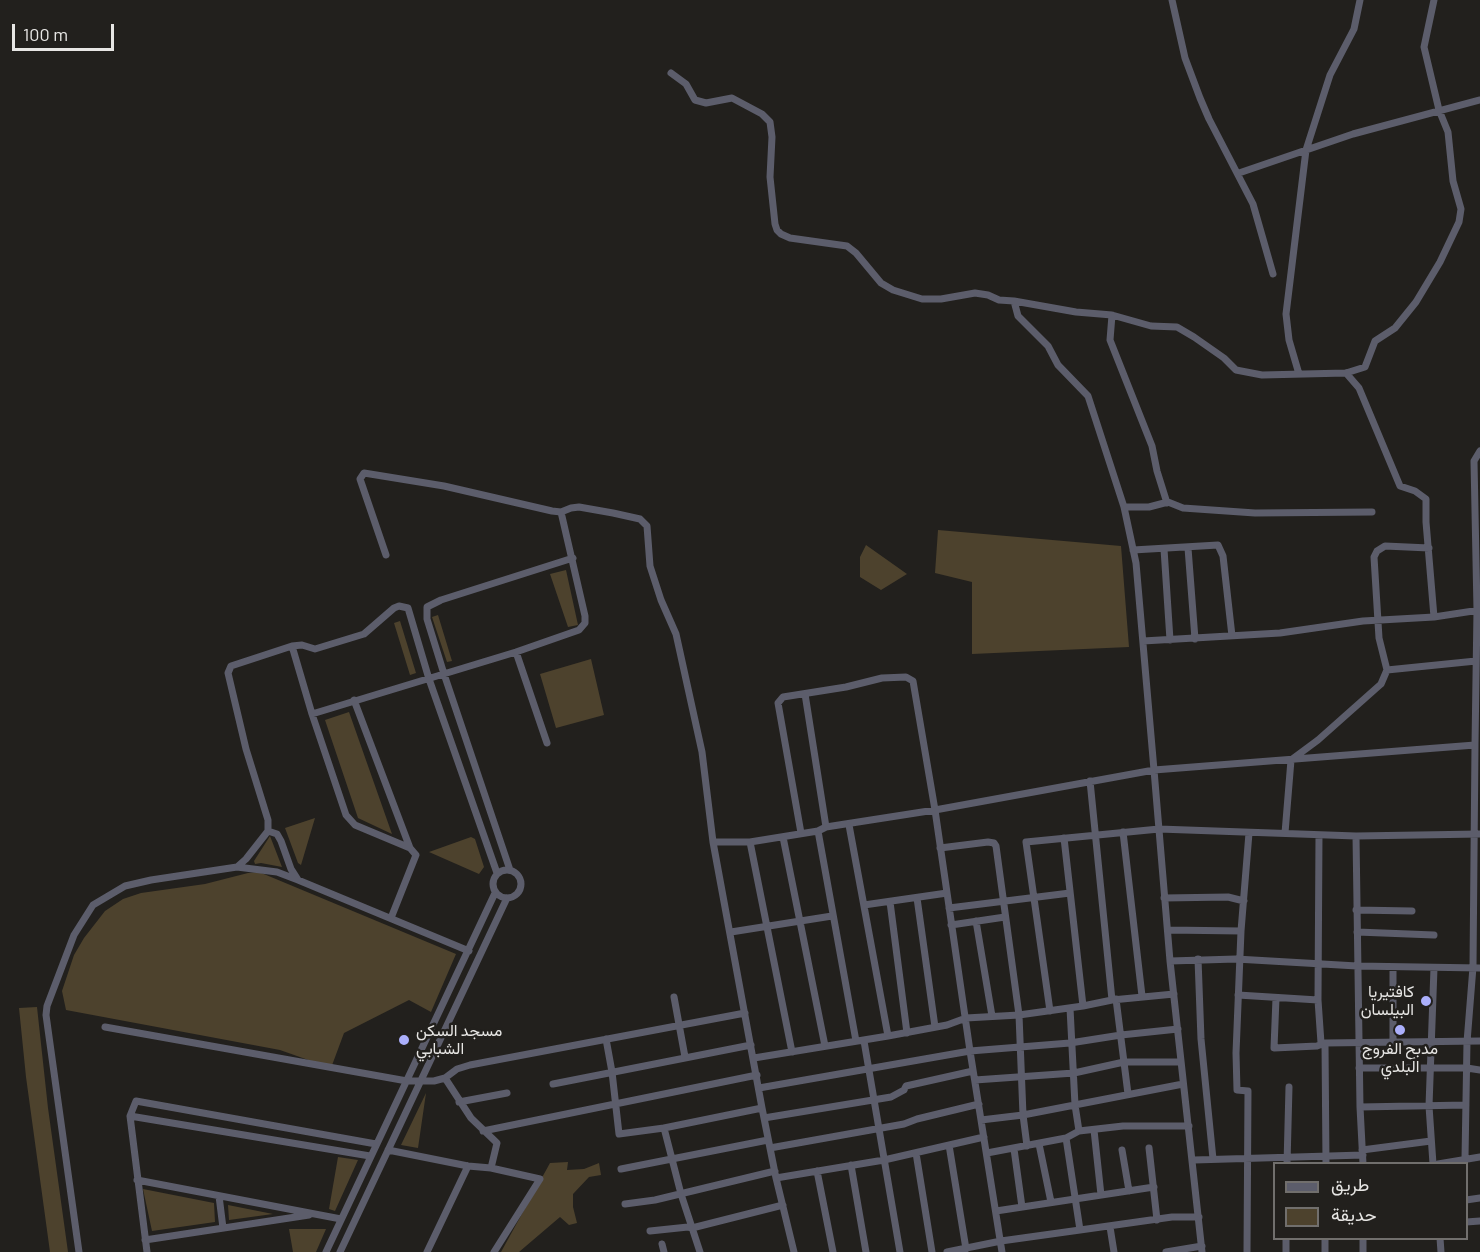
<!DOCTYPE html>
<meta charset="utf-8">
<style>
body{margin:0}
#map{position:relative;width:1480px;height:1252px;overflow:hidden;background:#22201d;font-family:Barlow,Vazirmatn,sans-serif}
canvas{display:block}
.legend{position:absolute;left:1273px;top:1162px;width:195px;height:78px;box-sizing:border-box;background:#22201d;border:2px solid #716f6d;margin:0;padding:8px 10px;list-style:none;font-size:18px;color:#e7e6e4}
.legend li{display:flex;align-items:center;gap:12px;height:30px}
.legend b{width:30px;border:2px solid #716f6d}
.scale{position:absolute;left:12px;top:24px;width:102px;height:27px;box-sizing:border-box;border:3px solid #e7e6e4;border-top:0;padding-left:8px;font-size:18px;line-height:21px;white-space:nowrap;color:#e7e6e4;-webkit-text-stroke:4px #22201d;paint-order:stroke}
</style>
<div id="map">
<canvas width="1480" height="1252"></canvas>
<ul class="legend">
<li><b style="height:8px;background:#5c5d6b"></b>طريق</li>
<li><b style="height:16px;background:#4d422d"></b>حديقة</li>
</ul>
<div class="scale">100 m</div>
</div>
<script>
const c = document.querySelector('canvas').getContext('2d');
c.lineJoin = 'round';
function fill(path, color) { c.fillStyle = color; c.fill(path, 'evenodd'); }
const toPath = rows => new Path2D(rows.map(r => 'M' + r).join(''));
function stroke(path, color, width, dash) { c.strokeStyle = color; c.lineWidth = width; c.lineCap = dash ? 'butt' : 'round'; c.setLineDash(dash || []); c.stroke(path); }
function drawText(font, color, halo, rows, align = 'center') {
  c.font = font + ' Barlow,Vazirmatn,sans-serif'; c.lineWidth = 5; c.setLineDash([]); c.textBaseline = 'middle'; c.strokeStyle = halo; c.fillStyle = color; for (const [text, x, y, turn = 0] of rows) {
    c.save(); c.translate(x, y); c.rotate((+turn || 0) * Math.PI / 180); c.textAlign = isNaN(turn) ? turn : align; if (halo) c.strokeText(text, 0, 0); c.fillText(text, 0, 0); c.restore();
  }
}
const green = toPath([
 [938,530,1121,546,1129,647,972,654,972,582,935,573],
 [866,545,907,574,881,590,860,577,860,557],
 [566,570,578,625,568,627,550,574],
 [438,615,452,661,447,662,432,617],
 [400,621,416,673,410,675,394,623],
 [591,659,604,715,556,728,540,674],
 [349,712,392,834,358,818,325,720],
 [315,818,301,865,298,863,285,828],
 [270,836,282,867,261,863,255,864,254,861],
 [471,837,475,839,484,867,479,874,429,852],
 [259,872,456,954,431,1012,409,1000,344,1033,331,1068,280,1050,66,1010,62,991,74,955,84,938,105,911,123,899,141,893,205,884,248,873],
 [37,1007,48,1108,68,1252,50,1252,26,1077,19,1008],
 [426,1093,418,1148,401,1145],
 [338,1157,358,1160,335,1211,329,1209],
 [568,1162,567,1170,584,1169,599,1163,601,1175,589,1177,573,1194,573,1207,577,1223,569,1225,560,1217,519,1252,501,1252,550,1163],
 [143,1189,214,1203,215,1222,152,1231],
 [228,1205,273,1214,229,1220],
 [289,1229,326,1229,316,1252,293,1252]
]);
const minor = toPath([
 [1172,0,1185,58,1200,98,1209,119,1253,204,1273,274],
 [671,73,686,84,695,100,706,103,732,98,762,114,770,122,772,137,770,177,775,224,777,230,781,234,790,238,847,246,856,253,881,283,893,290,922,299,941,299,975,293,988,295,999,300,1014,301,1076,312,1112,315,1151,326,1177,327,1194,337,1224,358,1236,370,1262,375,1346,373,1365,367,1375,341,1395,328,1416,302,1440,262,1459,222,1461,209,1453,181,1448,132,1439,110,1424,47,1434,0],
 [1239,173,1353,134,1480,100],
 [1112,315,1110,340,1152,446,1157,471,1167,503],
 [1346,373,1359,388,1400,486,1415,491,1426,499,1426,522,1434,617],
 [1299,374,1289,340,1286,314,1306,150,1330,75,1354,29,1360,0],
 [1124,507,1149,507,1168,502,1183,508,1255,513,1372,512],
 [1188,548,1195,639],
 [1429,548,1385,546,1377,551,1374,557,1379,638,1387,670,1476,661],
 [1164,549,1170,640],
 [1133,550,1218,545,1223,556,1232,636],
 [386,555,360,479,364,473,444,486,552,511,561,512,571,508,579,507,613,513,640,519,647,526,650,566,661,600,676,634,702,752,713,842,762,1108,776,1178,794,1252],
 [1143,641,1280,633,1363,621,1434,617,1480,610],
 [292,646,312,714,346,815,355,825,410,848,416,855,391,918],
 [516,652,547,743],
 [805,694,826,827],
 [354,700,410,848],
 [312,714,516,652,579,630,585,623,585,616,561,512],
 [1090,781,1112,1000],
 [849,825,888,1036],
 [818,831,856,1041],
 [1123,832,1142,996],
 [801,833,778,703,783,697,846,687,882,678,906,677,913,681,935,810,970,1051,1002,1252],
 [1285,833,1291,760,1318,740,1381,684,1387,670],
 [1319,835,1318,1000,1321,1043],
 [1356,836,1360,1107,1363,1164],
 [783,837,825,1046],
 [1064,838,1083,1006],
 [713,842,750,842,818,831,826,827,935,810,1154,770,1136,563,1124,507,1088,396,1058,365,1048,346,1018,316,1014,301],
 [750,842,792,1052],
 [940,848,988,842,994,843,996,846,1019,1015,1023,1115,1027,1146],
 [237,867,246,859,268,831],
 '493 884a14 14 0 1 1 28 0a14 14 0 1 1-28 0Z',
 [510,870,444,674,427,619,427,607,441,600,573,558],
 [917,898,935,1027],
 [1164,898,1228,897,1244,901],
 [890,902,907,1033],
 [864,905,947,893],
 [949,908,1070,893],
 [1356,910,1412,911],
 [976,921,992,1016],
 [951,925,1005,917],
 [1168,930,1241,931],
 [731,932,832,916],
 [1357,932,1434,935],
 [469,951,298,880,291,869,281,841,277,834,268,831,268,820,246,749,228,673,231,666,292,646,302,645,315,649,364,634,394,608,399,606,408,608,429,679,497,873],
 [1198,959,1201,1039,1213,1159],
 [1170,961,1236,959,1357,966,1480,968],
 [1238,995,1318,1000],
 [674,997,685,1057],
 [1276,998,1274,1048,1317,1046,1325,1043,1480,1041],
 [1116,999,1128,1094],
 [1070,1008,1075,1105,1079,1131],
 [1050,1011,1026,842,1159,829,1356,836,1480,834],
 [105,1027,407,1081,434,1081,445,1078,457,1069,470,1065,745,1013],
 [606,1039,612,1072,619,1134,664,1128,762,1108],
 [864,1041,900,1252],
 [1393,1042,1393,967],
 [1325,1043,1326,1164],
 [754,1058,888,1036,947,1025,966,1018,1019,1015,1083,1006,1112,1000,1174,994],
 [1359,1068,1467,1068,1480,1070],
 [445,1078,471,1118,497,1143,491,1168,540,1179,494,1252],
 [975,1080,1074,1073,1124,1062,1181,1062],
 [553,1084,751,1045],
 [759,1088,970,1051,1070,1043,1121,1035,1178,1029],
 [459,1102,507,1093],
 [1360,1107,1466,1105],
 [130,1116,370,1156],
 [764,1118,891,1097,904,1090,906,1086,973,1071],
 [981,1120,1023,1115,1183,1084],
 [664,1128,681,1194,700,1252],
 [1094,1130,1101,1195],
 [483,1131,757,1075],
 [1066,1138,1080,1230],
 [1039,1144,1051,1202],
 [949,1145,966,1249],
 [770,1148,904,1124,917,1119,979,1104],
 [1149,1148,1157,1220],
 [1014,1149,1022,1207],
 [388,1150,468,1166,491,1168],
 [1122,1150,1129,1191],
 [1362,1150,1431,1141],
 [916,1153,932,1252],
 [987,1153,1066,1138,1079,1131,1123,1126,1189,1126],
 [1465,1158,1467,1042,1473,967,1475,745],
 [1194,1160,1363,1155],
 [1287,1164,1289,1087],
 [1433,1164,1429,1106,1434,968],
 [1438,1164,1480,1157],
 [851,1165,866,1252],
 [621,1169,768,1140],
 [817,1171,833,1252],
 [776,1178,884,1160,984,1137],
 [137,1180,341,1219],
 [219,1196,223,1228],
 [1466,1200,1480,1198],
 [625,1204,655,1200,775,1171],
 [996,1211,1154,1187],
 [1466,1222,1480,1221],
 [1110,1227,1114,1252],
 [650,1231,688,1227,692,1228,783,1205],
 [1363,1238,1363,1252],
 [1440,1238,1441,1252],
 [145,1240,309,1215],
 [662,1244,664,1252],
 [79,1252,46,1015,47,1006,74,935,93,905,125,886,151,880,237,867,277,872,298,880],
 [147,1252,130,1116,136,1101,376,1144],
 [326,1252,495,893],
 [340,1252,507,898],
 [427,1252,468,1166],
 [947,1252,1001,1241,1080,1230,1172,1217,1199,1217],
 [1166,1252,1202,1246],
 [1202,1252,1170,961,1154,770,1475,745,1477,610,1474,461,1480,451],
 [1247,1252,1248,1091,1237,1090,1236,1053,1241,931,1249,833],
 [1286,1252,1286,1238],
 [1325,1252,1325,1238]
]);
const markers = [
 [1426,1001,6,"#abaffb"],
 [1400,1030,6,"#abaffb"],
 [404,1040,6,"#abaffb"]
];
const poiNames = [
 ["كافتيريا",1414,992],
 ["البيلسان",1414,1010],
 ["مسجد السكن",416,1031,"left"],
 ["الشبابي",416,1049,"left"],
 ["مدبح الفروج",1400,1049,"center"],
 ["البلدي",1400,1067,"center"]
];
fill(green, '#4d422d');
stroke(minor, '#5c5d6b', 7);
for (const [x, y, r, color] of markers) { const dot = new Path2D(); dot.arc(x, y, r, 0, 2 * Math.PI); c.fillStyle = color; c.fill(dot); stroke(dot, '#22201d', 2); }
drawText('16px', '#e7e6e4', '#22201d', poiNames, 'right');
</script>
